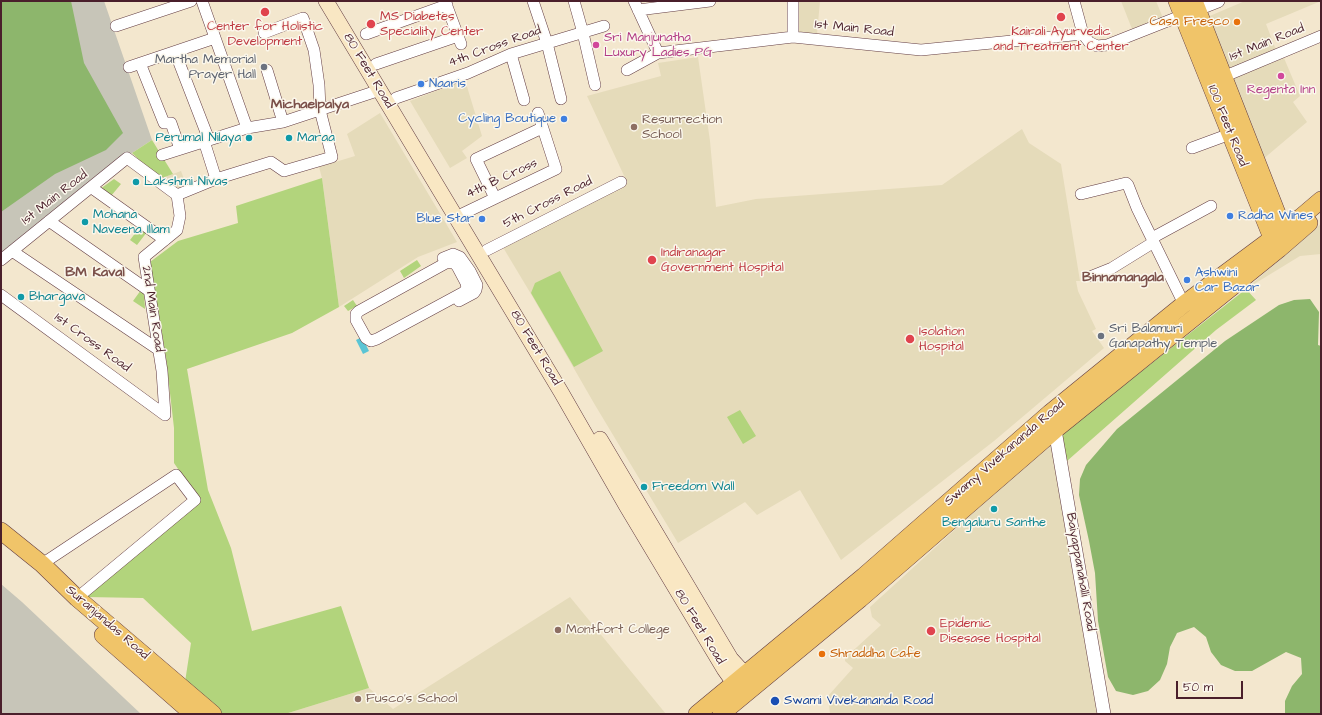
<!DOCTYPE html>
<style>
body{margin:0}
#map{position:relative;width:1322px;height:715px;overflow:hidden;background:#f3e7ce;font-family:"Architects Daughter",sans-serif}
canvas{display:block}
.frame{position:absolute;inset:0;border:2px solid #4a1f2b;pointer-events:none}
.scale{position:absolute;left:1176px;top:681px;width:67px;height:18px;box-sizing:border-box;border:2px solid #4a1f2b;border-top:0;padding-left:5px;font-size:12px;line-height:14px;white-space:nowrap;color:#4a1f2b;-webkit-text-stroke:3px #fbf7ec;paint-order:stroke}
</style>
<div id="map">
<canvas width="1322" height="715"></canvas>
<div class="frame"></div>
<div class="scale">50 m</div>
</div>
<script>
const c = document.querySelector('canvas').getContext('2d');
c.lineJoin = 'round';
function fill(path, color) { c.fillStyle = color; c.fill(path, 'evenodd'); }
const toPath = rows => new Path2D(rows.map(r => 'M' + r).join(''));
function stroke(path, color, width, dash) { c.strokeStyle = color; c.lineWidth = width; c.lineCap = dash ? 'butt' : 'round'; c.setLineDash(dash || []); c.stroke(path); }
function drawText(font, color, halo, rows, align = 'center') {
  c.font = font + ' "Architects Daughter",sans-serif'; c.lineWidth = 3; c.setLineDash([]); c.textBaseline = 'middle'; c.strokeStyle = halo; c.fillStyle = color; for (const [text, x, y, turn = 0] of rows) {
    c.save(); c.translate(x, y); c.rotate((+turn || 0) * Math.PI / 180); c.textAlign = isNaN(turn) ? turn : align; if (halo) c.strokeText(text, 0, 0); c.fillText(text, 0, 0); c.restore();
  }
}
const built = toPath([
 [799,1,820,1,817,34,799,32],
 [1121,1,1156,1,1163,18,1132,29],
 [1245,1,1321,1,1266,24,1276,50,1227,71,1205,18],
 [698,57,710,141,716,207,756,199,942,185,1022,129,1029,143,1061,164,1080,281,1076,281,1078,291,1096,329,1092,331,1104,348,994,441,841,560,800,490,757,515,745,502,678,543,595,405,531,294,501,244,627,182,587,96,661,76,658,63],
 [1284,58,1300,96,1293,102,1307,122,1262,160,1231,79],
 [465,80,482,136,462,151,467,158,450,168,410,101],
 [380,113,457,242,418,257,339,307,322,178,319,167,355,156,347,134],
 [181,171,187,187,176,191,159,179],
 [1321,224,1321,254,1300,256,1246,289],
 [1052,441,1099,714,830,714,828,696,853,668,845,661,845,658,881,625,872,617,870,607],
 [570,597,666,714,285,714,369,688,393,709]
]);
const industrial = toPath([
 [1,1,104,1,152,140,132,153,1,253],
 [1,584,22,602,141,714,1,714]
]);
const green = toPath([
 [152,140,173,174,159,179,132,153],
 [322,178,339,307,292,333,187,369,208,490,231,548,252,631,341,606,369,688,285,714,221,714,185,682,191,643,143,598,86,597,200,501,174,463,174,428,166,358,150,262,178,241,238,223,236,206],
 [114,179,121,184,111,196,100,189],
 [140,227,147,232,137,245,130,240],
 [417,260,421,266,404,278,400,271],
 [560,271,603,351,574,367,531,293,535,283],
 [1246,289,1256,300,1216,330,1067,461,1062,434],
 [141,290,144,292,145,309,133,301],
 [353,300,357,306,348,311,344,306],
 [740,410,756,436,743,444,727,417]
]);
const forest = toPath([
 [1,1,71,1,84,63,123,133,106,150,55,174,1,212],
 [1310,299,1319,312,1318,345,1321,346,1321,714,1285,714,1285,701,1292,686,1302,674,1301,658,1286,652,1252,671,1235,671,1221,665,1211,652,1206,637,1194,627,1177,633,1170,647,1167,664,1160,680,1148,691,1133,695,1116,691,1108,677,1098,621,1095,573,1089,541,1079,495,1080,479,1086,465,1117,429,1225,341,1279,305,1294,300]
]);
const water = toPath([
 [362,337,369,351,363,354,356,340]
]);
const minor = toPath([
 [202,1,247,128],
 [445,1,461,44],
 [533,1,547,43,561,99],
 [574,1,583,33,595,85],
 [634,1,658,53],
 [1074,1,1083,34,1089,42,1097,46,1107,45,1183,15],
 [638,10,710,1],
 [116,26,191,1],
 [366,34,447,5],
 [793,37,793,1],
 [175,52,209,140],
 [511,54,524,100],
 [140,63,164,123,171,123,180,149],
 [376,64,458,36],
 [129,67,215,38],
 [267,70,283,122],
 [627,70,658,53,793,37,921,50,1083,34],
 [1223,77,1321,36],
 [396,98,468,73,511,54,604,26],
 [204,141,216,179],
 [1192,148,1230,134],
 [162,155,247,128,283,122,380,90],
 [92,188,165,240],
 [1081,194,1126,183,1128,185,1137,208,1184,304],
 [177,195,216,179,271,162,284,171,332,157,320,110,319,85,314,50,303,18,264,33],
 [495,198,476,159,542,128],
 [456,217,556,169,538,113],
 [49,221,148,290],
 [1152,238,1211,206],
 [487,250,621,182],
 [12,251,159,350],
 [443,258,453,254,460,257,470,271,477,285,476,290,474,293,459,301],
 [1,260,127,158,177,195],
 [453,262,457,266,466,283,467,288,464,292,377,339,371,341,366,338,356,320,356,314,359,311,446,263,453,262],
 [1092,276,1112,268,1154,242],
 [1,295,165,415],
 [165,415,162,371,144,257,177,230,180,216,177,195],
 [42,564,176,475,195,500,77,598]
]);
const tertiary = toPath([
 [1190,12,1218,1],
 [1055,430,1104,714]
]);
const secondary = toPath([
 [326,1,561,392,627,507,724,669,734,683,742,692],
 [600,439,731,659,753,683]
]);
const primary = toPath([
 [1177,1,1272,238,1278,247],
 [1194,1,1287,239],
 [1,531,42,564,77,598,213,714],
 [103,635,193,714],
 [697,714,864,576,1050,413,1184,304,1301,217,1321,200],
 [721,714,860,599,1055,430,1279,249,1309,223]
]);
const markers = [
 [265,12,5,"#e0444e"],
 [1061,17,5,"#e0444e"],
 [1237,22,4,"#e8710a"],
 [371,24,5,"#e0444e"],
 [596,45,4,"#d1479c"],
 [264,67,4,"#6b7280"],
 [1281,76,4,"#d1479c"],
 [421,84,4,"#3f7fe0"],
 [564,119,4,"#3f7fe0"],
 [634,127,4,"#8d6e63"],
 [249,138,4,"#0f9aa8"],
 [289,138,4,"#0f9aa8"],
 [136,182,4,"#0f9aa8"],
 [1230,216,4,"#3f7fe0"],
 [482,219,4,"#3f7fe0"],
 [85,222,4,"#0f9aa8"],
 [652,260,5,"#e0444e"],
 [1187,280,4,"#3f7fe0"],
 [21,297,4,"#0f9aa8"],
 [1101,336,4,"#6b7280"],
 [910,339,5,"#e0444e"],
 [644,487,4,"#0f9aa8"],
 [994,509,4,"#0f9aa8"],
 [558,630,4,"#8d6e63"],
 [931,631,5,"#e0444e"],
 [822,654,4,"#e8710a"],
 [358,699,4,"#8d6e63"],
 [775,701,5,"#1a4fb4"]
];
const healthNames = [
 ["MS Diabetes",380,17],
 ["Speciality Center",380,32],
 ["Center for Holistic",265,27,"center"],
 ["Development",265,42,"center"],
 ["Kairali Ayurvedic",1061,32,"center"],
 ["and Treatment Center",1061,47,"center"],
 ["Indiranagar",661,253],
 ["Government Hospital",661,268],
 ["Isolation",919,332],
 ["Hospital",919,347],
 ["Epidemic",940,624],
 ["Disesase Hospital",940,639]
];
const foodNames = [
 ["Casa Fresco",1229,22],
 ["Shraddha Cafe",830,654,"left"]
];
const streetNames = [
 ["1st Main Road",854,29,6],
 ["1st Main Road",1267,43,-22],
 ["4th Cross Road",495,47,-20],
 ["80 Feet Road",368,71,59],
 ["100 Feet Road",1227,126,68],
 ["4th B Cross",502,179,-25],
 ["1st Main Road",55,198,-38],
 ["5th Cross Road",548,203,-27],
 ["2nd Main Road",152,309,81],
 ["1st Cross Road",92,343,36],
 ["80 Feet Road",535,348,59],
 ["Swamy Vivekananda Road",1005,453,-41],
 ["Baiyappanahalli Road",1080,572,80],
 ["Suranjandas Road",107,623,41],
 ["80 Feet Road",699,627,59]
];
const hotelNames = [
 ["Sri Manjunatha",604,38],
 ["Luxury Ladies PG",604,53],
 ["Regenta Inn",1281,90,"center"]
];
const worshipNames = [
 ["Martha Memorial",256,60],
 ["Prayer Hall",256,75],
 ["Sri Balamuri",1109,329,"left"],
 ["Ganapathy Temple",1109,344,"left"]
];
const shopNames = [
 ["Naaris",429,84],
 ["Cycling Boutique",556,119,"right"],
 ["Radha Wines",1238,216],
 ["Blue Star",474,219,"right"],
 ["Ashwini",1195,273],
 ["Car Bazar",1195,288]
];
const educationNames = [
 ["Resurrection",642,120],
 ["School",642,135],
 ["Montfort College",566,630],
 ["Fusco's School",366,699]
];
const cultureNames = [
 ["Perumal Nilaya",241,138,"right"],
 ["Maraa",297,138],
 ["Lakshmi Nivas",144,182],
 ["Mohana",93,215],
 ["Naveena Illam",93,230],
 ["Bhargava",29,297],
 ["Freedom Wall",652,487],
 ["Bengaluru Santhe",994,523,"center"]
];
const transitNames = [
 ["Swami Vivekananda Road",784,701]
];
const neighbourhoodNames = [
 ["Michaelpalya",310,105],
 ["BM Kaval",95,273],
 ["Binnamangala",1123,278]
];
fill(built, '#e5dbba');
fill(industrial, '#c7c5b8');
fill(green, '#b2d47c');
fill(forest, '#8db66c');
fill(water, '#5ac5d5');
stroke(minor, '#633d43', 12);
stroke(tertiary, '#633d43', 14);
stroke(secondary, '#633d43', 16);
stroke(primary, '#633d43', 18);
stroke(minor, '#fff', 11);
stroke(tertiary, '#fff', 13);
stroke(secondary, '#f9e7c3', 15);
stroke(primary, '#f0c469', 17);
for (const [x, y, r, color] of markers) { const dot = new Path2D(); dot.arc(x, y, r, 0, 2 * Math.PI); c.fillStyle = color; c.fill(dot); stroke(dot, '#fbf7ec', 1.5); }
drawText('13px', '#be3a42', '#fbf7ec', healthNames, 'left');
drawText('13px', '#c56008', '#fbf7ec', foodNames, 'right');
drawText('13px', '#4a1f2b', '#fbf7ec', streetNames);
drawText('13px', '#b23c85', '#fbf7ec', hotelNames, 'left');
drawText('13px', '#5b616d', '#fbf7ec', worshipNames, 'right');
drawText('13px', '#366cbe', '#fbf7ec', shopNames, 'left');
drawText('13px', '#785e54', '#fbf7ec', educationNames, 'left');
drawText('13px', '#0d838f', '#fbf7ec', cultureNames, 'left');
drawText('13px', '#164399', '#fbf7ec', transitNames, 'left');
drawText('bold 14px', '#7b504a', '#fbf7ec', neighbourhoodNames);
</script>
